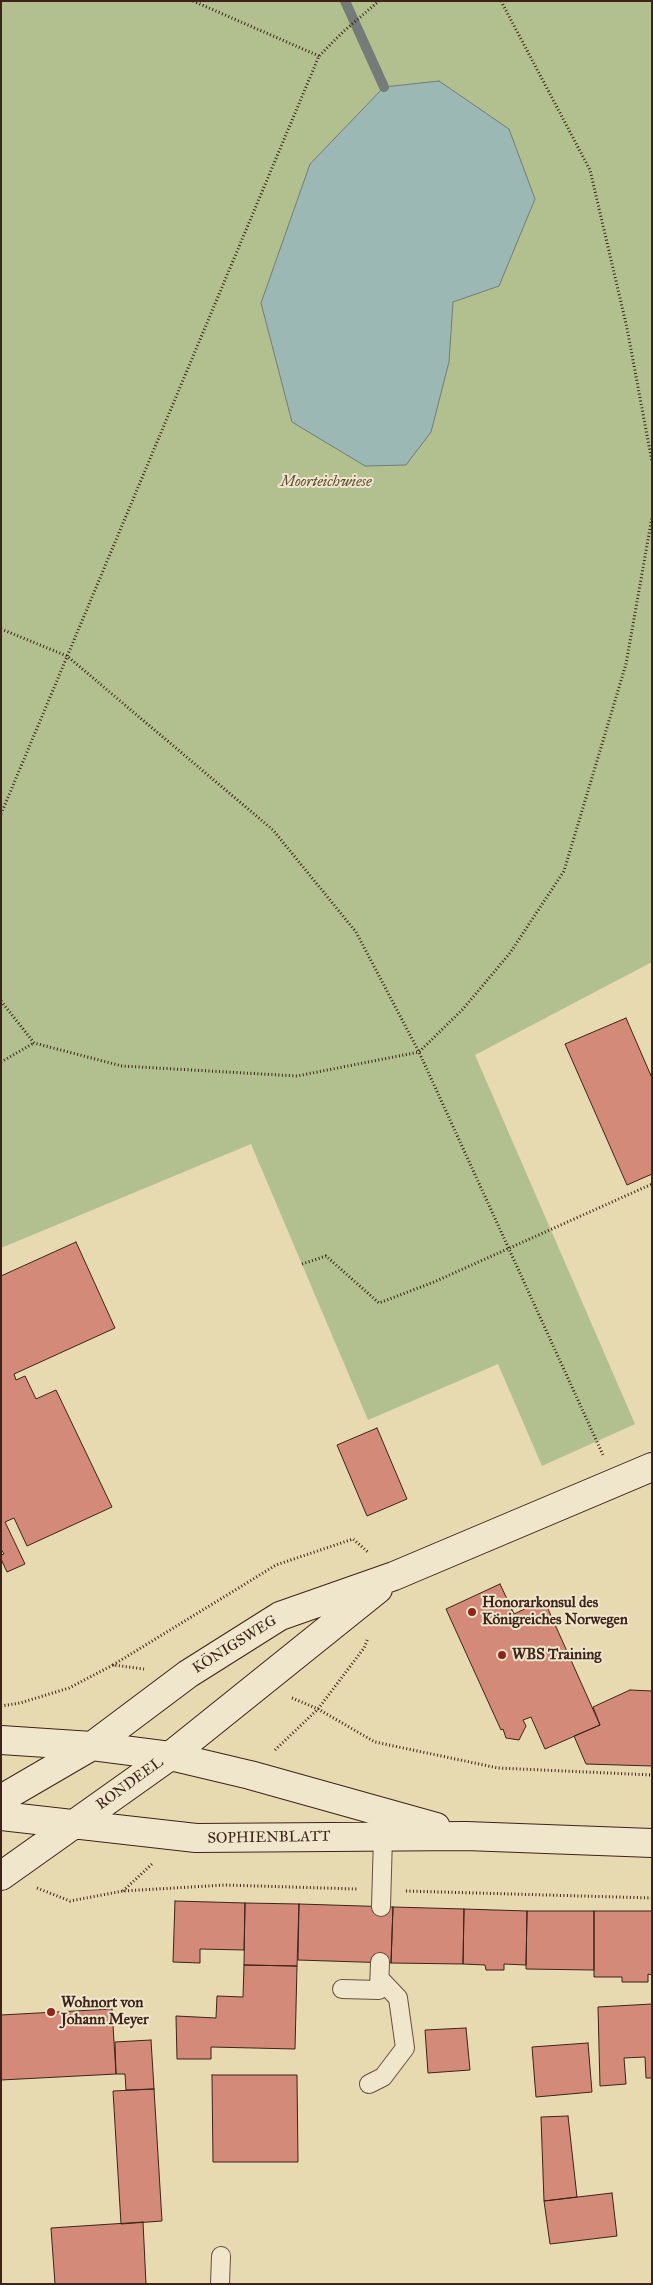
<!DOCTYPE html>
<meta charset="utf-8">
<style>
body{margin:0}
#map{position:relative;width:653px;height:2285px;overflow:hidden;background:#e7d9b0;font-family:"IM FELL Great Primer",serif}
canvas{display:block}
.frame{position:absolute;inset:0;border:2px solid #3d2319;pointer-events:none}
</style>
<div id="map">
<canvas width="653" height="2285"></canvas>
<div class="frame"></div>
</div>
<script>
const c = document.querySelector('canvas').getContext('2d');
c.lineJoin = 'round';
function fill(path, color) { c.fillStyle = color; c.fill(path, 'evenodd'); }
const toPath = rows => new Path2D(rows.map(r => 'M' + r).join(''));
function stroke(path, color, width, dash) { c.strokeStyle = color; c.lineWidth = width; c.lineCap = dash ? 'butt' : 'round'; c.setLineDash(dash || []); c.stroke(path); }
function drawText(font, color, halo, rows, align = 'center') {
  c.font = font + ' "IM FELL Great Primer",serif'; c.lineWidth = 4; c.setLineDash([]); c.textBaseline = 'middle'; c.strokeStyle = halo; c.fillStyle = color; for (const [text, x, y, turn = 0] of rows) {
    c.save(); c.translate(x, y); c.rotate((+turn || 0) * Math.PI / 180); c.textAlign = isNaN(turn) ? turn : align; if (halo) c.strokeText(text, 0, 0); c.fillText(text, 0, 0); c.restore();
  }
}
const green = toPath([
 [1,1,652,1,652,962,475,1055,635,1424,542,1466,498,1364,368,1420,251,1144,1,1248]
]);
const water = toPath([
 [439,81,509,129,535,199,499,286,453,302,449,362,431,432,406,465,365,466,292,422,261,303,310,164,384,87,439,81]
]);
const stream = toPath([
 [345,1,384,87]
]);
const building = toPath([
 [626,1018,652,1078,652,1174,627,1185,565,1044,626,1018],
 [76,1242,115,1328,14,1374,16,1380,25,1376,36,1399,56,1390,112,1507,27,1546,14,1518,5,1522,25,1564,7,1572,1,1559,1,1555,4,1554,1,1549,1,1276,76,1242],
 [377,1428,407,1499,367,1516,337,1445,377,1428],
 [500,1584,514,1614,544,1600,600,1725,545,1749,531,1717,523,1720,526,1726,519,1740,506,1738,503,1729,501,1730,446,1609,500,1584],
 [630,1690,652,1691,652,1766,586,1764,574,1736,600,1725,593,1707,630,1690],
 [175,1901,245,1903,244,1950,200,1949,200,1963,173,1962,175,1901],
 [245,1903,299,1904,297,1966,244,1965,245,1903],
 [299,1904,393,1907,391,1963,298,1960,299,1904],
 [393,1907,464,1909,463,1964,391,1963,393,1907],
 [464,1909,527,1911,526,1965,504,1964,504,1970,486,1970,485,1965,463,1964,464,1909],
 [527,1911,594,1911,594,1970,526,1969,527,1911],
 [594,1911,652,1911,652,1975,648,1974,648,1982,622,1982,622,1977,594,1977,594,1911],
 [244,1965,297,1966,295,2049,211,2047,211,2059,177,2059,176,2016,216,2018,217,1996,243,1997,244,1965],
 [652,2004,652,2078,646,2078,645,2057,624,2058,626,2084,600,2086,598,2007,652,2004],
 [112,2009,116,2074,1,2080,1,2015,112,2009],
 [466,2028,470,2070,428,2073,425,2030,466,2028],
 [151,2040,154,2089,126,2090,125,2074,116,2074,115,2042,151,2040],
 [588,2043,592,2092,536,2097,532,2047,588,2043],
 [212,2075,297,2075,298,2162,213,2162,212,2075],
 [154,2089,162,2221,121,2224,113,2091,154,2089],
 [568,2116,577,2197,544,2201,541,2117,568,2116],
 [612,2193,617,2236,550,2244,544,2201,612,2193],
 [143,2222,146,2284,55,2284,51,2228,143,2222]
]);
const path = toPath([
 [193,1,319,56],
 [501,1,590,170,627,328,652,462],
 [1,629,67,656,273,830,356,932,419,1052,603,1455],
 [1,814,319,56,344,31,379,1],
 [1,1001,34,1043,122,1066,297,1076,419,1052,463,1009,510,953,564,871,626,664,652,517],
 [1,1062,34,1043],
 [302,1264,326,1256,379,1303,434,1282,652,1184],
 [113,1665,276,1565,353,1539,369,1553],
 [292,1698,318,1709,375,1742,498,1768,652,1775],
 [1,1706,20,1703,69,1688,113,1665,144,1669],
 [275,1750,318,1709,364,1648,368,1638],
 [37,1888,70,1901,123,1891,225,1885,357,1889],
 [123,1891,152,1864],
 [406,1891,652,1898]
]);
const lane = toPath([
 [381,1907,383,1837],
 [342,1989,379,1990,380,1962],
 [369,2084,383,2077,405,2048,398,1998,380,1979],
 [220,2284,221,2256]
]);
const secondary = toPath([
 [1,1740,92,1746,170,1756,250,1775,436,1827],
 [1,1799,92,1746,188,1674,280,1616,394,1576,652,1467],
 [1,1816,196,1838,466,1836,652,1843],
 [1,1876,170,1756,378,1589]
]);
const markers = [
 [472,1612,5,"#8f2418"],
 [502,1655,5,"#8f2418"],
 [51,2012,5,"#8f2418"]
];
const parkNames = [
 ["Moorteichwiese",326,482]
];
const poiNames = [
 ["Honorarkonsul des",482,1603],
 ["Königreiches Norwegen",482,1620],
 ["WBS Training",512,1655],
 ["Wohnort von",61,2003],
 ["Johann Meyer",61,2020]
];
const streetNames = [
 ["KÖNIGSWEG",235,1645,-32],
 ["RONDEEL",130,1784,-36],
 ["SOPHIENBLATT",269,1838,-1]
];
fill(green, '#b1c08e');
fill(water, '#9bb8b5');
stroke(water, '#757c77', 1);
stroke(stream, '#757c77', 10);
fill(building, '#d48a78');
stroke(building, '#3d2319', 1);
stroke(lane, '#68503f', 20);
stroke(secondary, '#3d2319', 30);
stroke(path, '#3d2319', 3, [1, 2.5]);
stroke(lane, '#efe6cc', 18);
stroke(secondary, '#efe6cc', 28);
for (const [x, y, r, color] of markers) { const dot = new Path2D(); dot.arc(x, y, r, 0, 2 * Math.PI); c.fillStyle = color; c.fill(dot); stroke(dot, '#efe6cc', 2); }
drawText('italic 15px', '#5a4a36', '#efe6cc', parkNames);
drawText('bold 15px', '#3d2319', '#efe6cc', poiNames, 'left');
drawText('15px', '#3d2319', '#efe6cc', streetNames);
</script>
